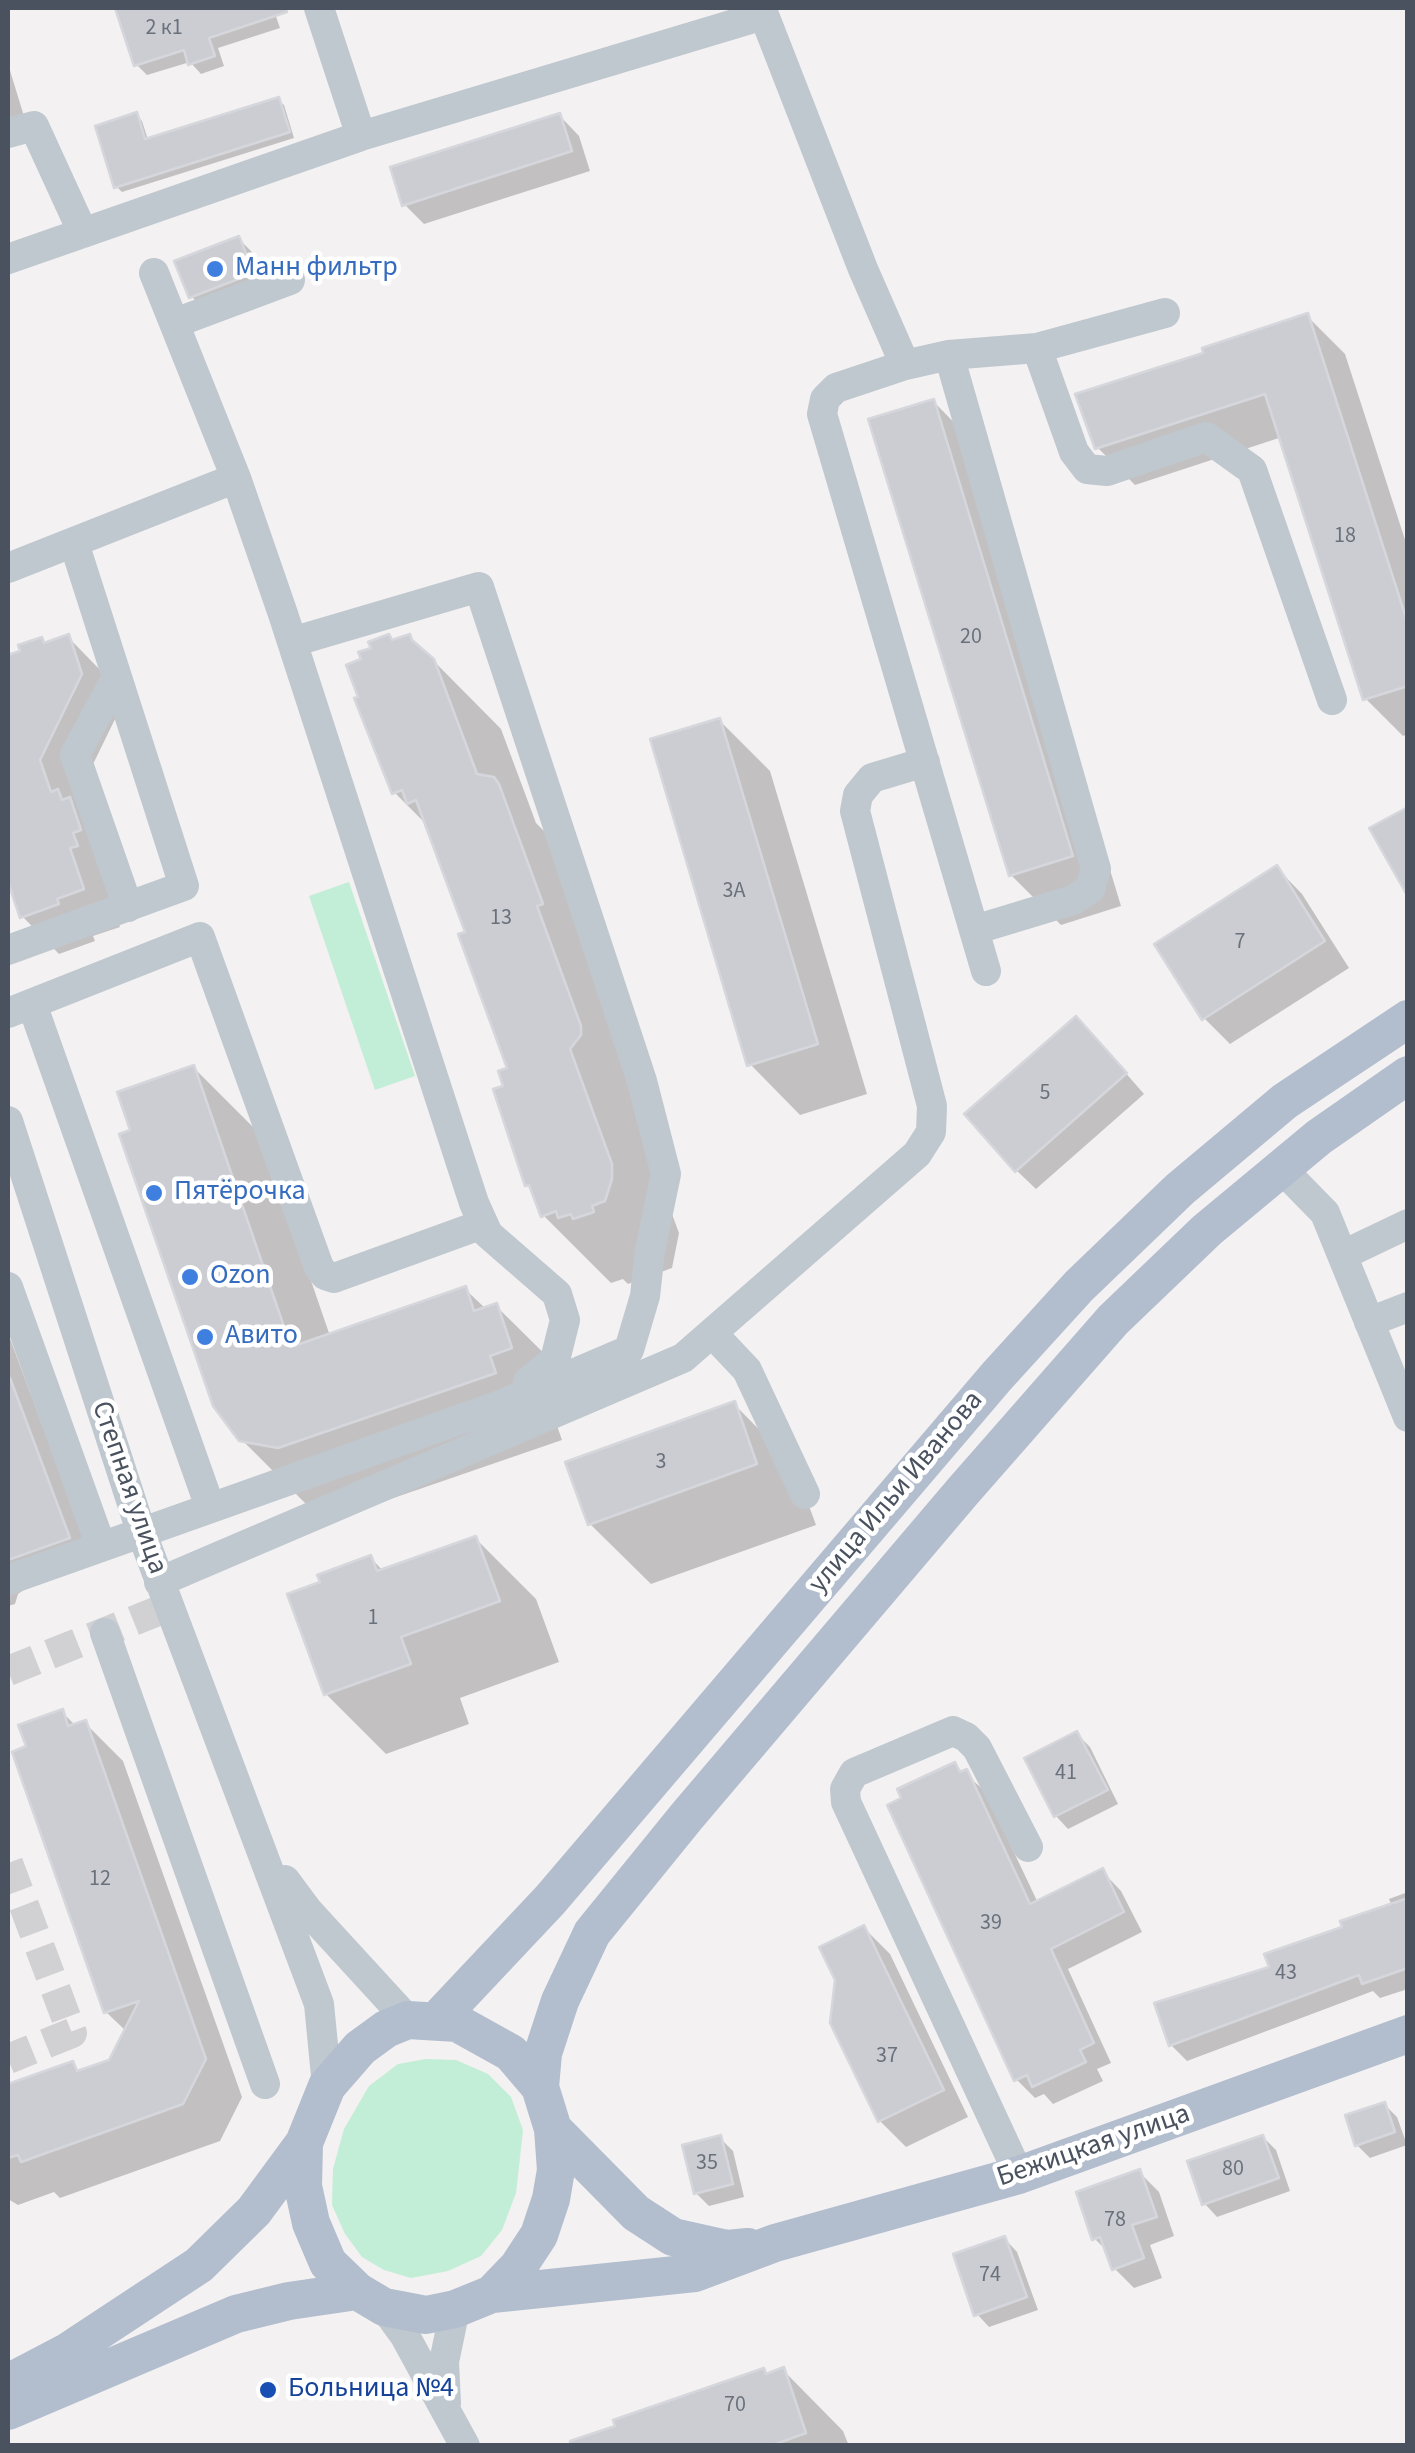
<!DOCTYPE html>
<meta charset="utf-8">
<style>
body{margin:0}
#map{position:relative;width:1415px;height:2453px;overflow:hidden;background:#f3f1f1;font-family:"Source Sans 3",sans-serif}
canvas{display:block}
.frame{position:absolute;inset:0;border:10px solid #49525e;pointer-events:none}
</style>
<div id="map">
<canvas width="1415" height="2453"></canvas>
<div class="frame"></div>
</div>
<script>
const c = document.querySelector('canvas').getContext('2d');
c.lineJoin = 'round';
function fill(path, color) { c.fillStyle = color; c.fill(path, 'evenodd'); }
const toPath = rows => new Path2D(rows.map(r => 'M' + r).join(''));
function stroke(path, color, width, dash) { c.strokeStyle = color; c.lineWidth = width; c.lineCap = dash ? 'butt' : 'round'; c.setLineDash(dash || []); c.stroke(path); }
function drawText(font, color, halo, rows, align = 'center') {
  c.font = font + ' "Source Sans 3",sans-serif'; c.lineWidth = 9; c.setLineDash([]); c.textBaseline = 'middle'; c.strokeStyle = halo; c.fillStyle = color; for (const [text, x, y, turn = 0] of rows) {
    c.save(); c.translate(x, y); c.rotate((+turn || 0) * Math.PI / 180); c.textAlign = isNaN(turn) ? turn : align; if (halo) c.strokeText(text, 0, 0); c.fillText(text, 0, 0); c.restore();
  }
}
const green = toPath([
 [349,882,415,1076,375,1090,309,896],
 [426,2059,456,2060,488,2074,511,2097,523,2130,516,2193,502,2230,481,2256,448,2271,411,2278,384,2270,362,2257,345,2234,332,2205,333,2169,344,2129,369,2086,398,2064]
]);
const shadow = toPath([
 [118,8,273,8,280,28,218,48,224,66,201,74,190,62,147,75,136,64],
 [8,64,27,126,8,132],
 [278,100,284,105,294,138,122,192,116,186,136,115,142,121,148,140],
 [560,116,579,136,590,171,424,224,404,204],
 [239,239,252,252,265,286,204,309,191,296],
 [1307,316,1345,354,1408,549,1408,734,1403,736,1365,698,1282,437,1135,485,1097,447,1206,354],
 [933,401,983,452,1121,906,1061,925,1011,875],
 [409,636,501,729,536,823,561,848,609,971,636,1117,679,1233,672,1268,628,1284,623,1279,611,1283,543,1215,535,1192,528,1185,506,1087,510,1069,468,933,429,827,394,792,394,642],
 [68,637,105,675,118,713,76,799,120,927,93,936,95,941,59,954,22,916,8,875,8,668,10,667,8,658,23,652,41,640,46,644],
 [720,721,770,771,867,1094,800,1115,750,1064],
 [1277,868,1302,894,1349,968,1230,1044,1204,1018],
 [1096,1039,1144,1094,1036,1189,1016,1170],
 [194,1068,261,1135,330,1336,465,1289,486,1309,496,1306,564,1373,556,1423,562,1440,347,1514,309,1507,241,1439,133,1131],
 [8,1333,94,1564,28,1587,18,1594,15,1604,8,1606],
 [734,1404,794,1465,816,1525,651,1584,590,1524],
 [476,1539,536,1599,559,1662,460,1698,469,1724,386,1754,326,1694,323,1583,371,1558,384,1572],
 [62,1712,76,1726,85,1723,123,1761,242,2097,220,2141,60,2198,54,2192,18,2205,8,2199,8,2087,72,2064,81,2073,111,2062,126,2031,106,2012,29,1748],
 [1077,1734,1090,1747,1118,1804,1068,1829,1056,1816],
 [955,1765,985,1791,1038,1903,1102,1871,1121,1891,1142,1932,1068,1969,1111,2063,1097,2069,1103,2081,1053,2104,1044,2094,1035,2098,1016,2079],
 [1408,1892,1408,1989,1380,1998,1373,1991,1187,2061,1171,2045,1345,1929,1392,1906,1389,1899],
 [864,1928,890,1954,968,2117,906,2147,880,2121,833,2023],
 [1384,2104,1397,2117,1407,2145,1370,2158,1357,2145],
 [1263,2137,1276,2150,1290,2191,1217,2217,1205,2204],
 [720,2138,733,2151,744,2197,709,2206,696,2193],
 [1139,2172,1159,2192,1174,2236,1150,2245,1162,2278,1134,2288,1114,2268,1108,2252,1094,2238],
 [1005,2239,1017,2252,1038,2310,989,2327,977,2314],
 [783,2370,843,2431,849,2446,591,2446,763,2371,768,2376]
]);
const building = toPath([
 [115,8,286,8,287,12,209,38,215,56,188,65,184,50,134,66,115,8],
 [279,97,290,132,114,188,95,126,137,112,145,139,279,97],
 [560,113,572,151,402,206,390,167,560,113],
 [239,236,254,273,189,298,174,261,239,236],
 [1308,313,1408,624,1408,686,1363,700,1265,394,1095,449,1075,394,1203,353,1202,348,1308,313],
 [934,399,1073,856,1009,876,868,419,934,399],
 [69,634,82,674,40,760,51,792,58,789,62,800,70,797,81,830,73,833,78,846,70,848,84,889,57,899,59,904,20,918,8,882,8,655,20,651,18,645,42,637,44,643,69,634],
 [389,634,392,640,410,634,412,640,434,659,477,774,494,777,499,784,543,904,537,906,581,1026,581,1035,570,1049,612,1164,612,1179,605,1201,592,1206,594,1212,573,1219,571,1214,558,1218,556,1211,541,1217,529,1185,525,1186,493,1089,503,1086,498,1071,507,1068,458,934,465,932,416,800,407,804,402,790,392,794,354,698,358,697,346,665,361,659,358,652,371,648,368,642,389,634],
 [720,718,818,1044,747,1066,650,739,720,718],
 [1408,807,1408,897,1369,828,1408,807],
 [1277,865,1325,941,1202,1020,1154,944,1277,865],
 [1076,1016,1127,1073,1015,1172,964,1114,1076,1016],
 [194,1065,291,1347,466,1286,474,1311,497,1303,512,1348,490,1356,496,1373,278,1448,239,1441,213,1406,119,1134,130,1130,117,1092,194,1065],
 [10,1378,70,1538,8,1560,8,1379,10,1378],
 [735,1401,757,1464,588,1525,565,1462,735,1401],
 [476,1536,500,1601,401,1637,411,1664,324,1695,287,1594,320,1582,317,1575,371,1555,377,1571,476,1536],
 [63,1709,68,1726,86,1720,206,2059,183,2104,21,2162,18,2155,8,2158,8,2084,73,2061,77,2071,109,2060,139,2001,104,2013,12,1752,26,1746,18,1725,63,1709],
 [1077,1731,1108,1790,1054,1817,1024,1758,1077,1731],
 [955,1762,960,1772,967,1769,1030,1904,1103,1868,1124,1912,1051,1949,1094,2043,1080,2050,1086,2062,1032,2087,1027,2075,1014,2081,887,1805,901,1798,897,1789,955,1762],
 [1408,1898,1408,1968,1362,1984,1359,1975,1169,2046,1154,2003,1269,1967,1264,1954,1342,1927,1340,1921,1408,1898],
 [864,1925,944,2090,878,2122,830,2023,835,1980,819,1947,864,1925],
 [1385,2102,1395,2132,1355,2146,1345,2115,1385,2102],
 [721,2135,733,2184,694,2194,682,2145,721,2135],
 [1263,2135,1279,2178,1202,2205,1187,2161,1263,2135],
 [1140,2169,1157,2217,1132,2225,1144,2258,1112,2270,1100,2237,1092,2240,1076,2192,1140,2169],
 [1005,2236,1027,2297,974,2316,953,2254,1005,2236],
 [784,2367,806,2433,770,2446,570,2446,570,2441,615,2426,613,2420,764,2368,766,2374,784,2367]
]);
const minorTunnel = toPath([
 [8,1671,168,1607],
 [8,1863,72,2033,8,2059]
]);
const minor = toPath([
 [319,8,361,136],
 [8,133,34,126,83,233],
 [8,259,361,136,764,15,863,269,905,365],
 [154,273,236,478,283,614,474,1203,488,1234,557,1294,565,1320,555,1360,528,1382],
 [175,323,290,280],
 [1037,348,1074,452,1087,469,1107,471,1206,437,1252,470,1332,700],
 [949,355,1096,869,1090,889,1073,900,974,930],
 [8,568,236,478],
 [117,677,75,755,128,907],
 [8,950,184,886,74,543],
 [986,971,822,414,825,399,836,388,905,365,949,355,1037,348,1165,313],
 [32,1004,210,1507],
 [8,1013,200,937,319,1267,325,1275,334,1278,483,1224],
 [8,1121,141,1531,319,2004,327,2086],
 [1281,1168,1325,1213,1408,1417],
 [1343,1255,1408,1224],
 [8,1287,101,1546],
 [1369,1322,1408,1307],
 [712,1333,747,1370,805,1494],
 [8,1580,498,1406,629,1350,645,1296,650,1251,666,1174,642,1081,479,587,292,642],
 [159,1582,683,1358,917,1154,931,1132,932,1106,855,811,858,795,872,778,925,762],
 [105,1633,265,2084],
 [285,1880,308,1911,408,2020],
 [1019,2175,846,1802,845,1789,854,1773,953,1731,966,1737,977,1748,1028,1847],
 [384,2307,405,2336,465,2446],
 [446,2403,444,2362,455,2309]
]);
const major = toPath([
 [408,2020,457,2023,511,2053,540,2087,553,2129,556,2170,551,2199,539,2235,518,2267,492,2294,455,2309,426,2315,384,2307,357,2291,328,2263,311,2223,303,2186,304,2143,327,2086,360,2048,386,2029,408,2020],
 [437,2020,550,1900,997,1376,1079,1286,1180,1189,1285,1101,1408,1019],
 [540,2087,543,2053,560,2001,592,1933,687,1816,963,1491,1113,1320,1207,1230,1319,1137,1408,1075],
 [553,2129,636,2213,673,2237,727,2249,748,2247],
 [492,2294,695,2273,775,2243,1019,2175,1408,2034],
 [8,2383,67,2352,199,2265,254,2211,304,2143],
 [8,2411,236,2314,289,2301,357,2291]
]);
const markers = [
 [215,269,10,"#3f7fe0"],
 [154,1193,10,"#3f7fe0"],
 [190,1277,10,"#3f7fe0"],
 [205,1337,10,"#3f7fe0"],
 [268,2390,10,"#1a4fb4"]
];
const numberNames = [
 ["2 к1",164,29],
 ["18",1345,537],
 ["20",971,638],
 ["3А",734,892],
 ["13",501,919],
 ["7",1240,943],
 ["5",1045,1094],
 ["3",661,1463],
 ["1",373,1619],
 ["41",1066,1774],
 ["12",100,1880],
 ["39",991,1924],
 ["43",1286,1974],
 ["37",887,2057],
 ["35",707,2164],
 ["80",1233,2170],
 ["78",1115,2221],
 ["74",990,2276],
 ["70",735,2406]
];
const shopNames = [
 ["Манн фильтр",235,269],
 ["Пятёрочка",174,1193],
 ["Ozon",210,1277],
 ["Авито",225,1337]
];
const streetNames = [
 ["Степная улица",128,1488,71],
 ["улица Ильи Иванова",897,1493,-50],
 ["Бежицкая улица",1094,2147,-19]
];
const transitNames = [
 ["Больница №4",288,2390]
];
fill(green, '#c2eed7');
fill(shadow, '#0003');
fill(building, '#cbcdd3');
stroke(building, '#d5d7dc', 2.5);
stroke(minorTunnel, '#d1d1d4', 30, [30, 15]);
stroke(minor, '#bfc7cf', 30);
stroke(major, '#b2bdce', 38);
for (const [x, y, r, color] of markers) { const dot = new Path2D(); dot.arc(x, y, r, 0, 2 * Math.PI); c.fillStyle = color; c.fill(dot); stroke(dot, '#fff', 4); }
drawText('22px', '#6a717b', null, numberNames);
drawText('28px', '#366cbe', '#fff', shopNames, 'left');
drawText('28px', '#49525e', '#fff', streetNames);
drawText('28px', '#164399', '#fff', transitNames, 'left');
</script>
